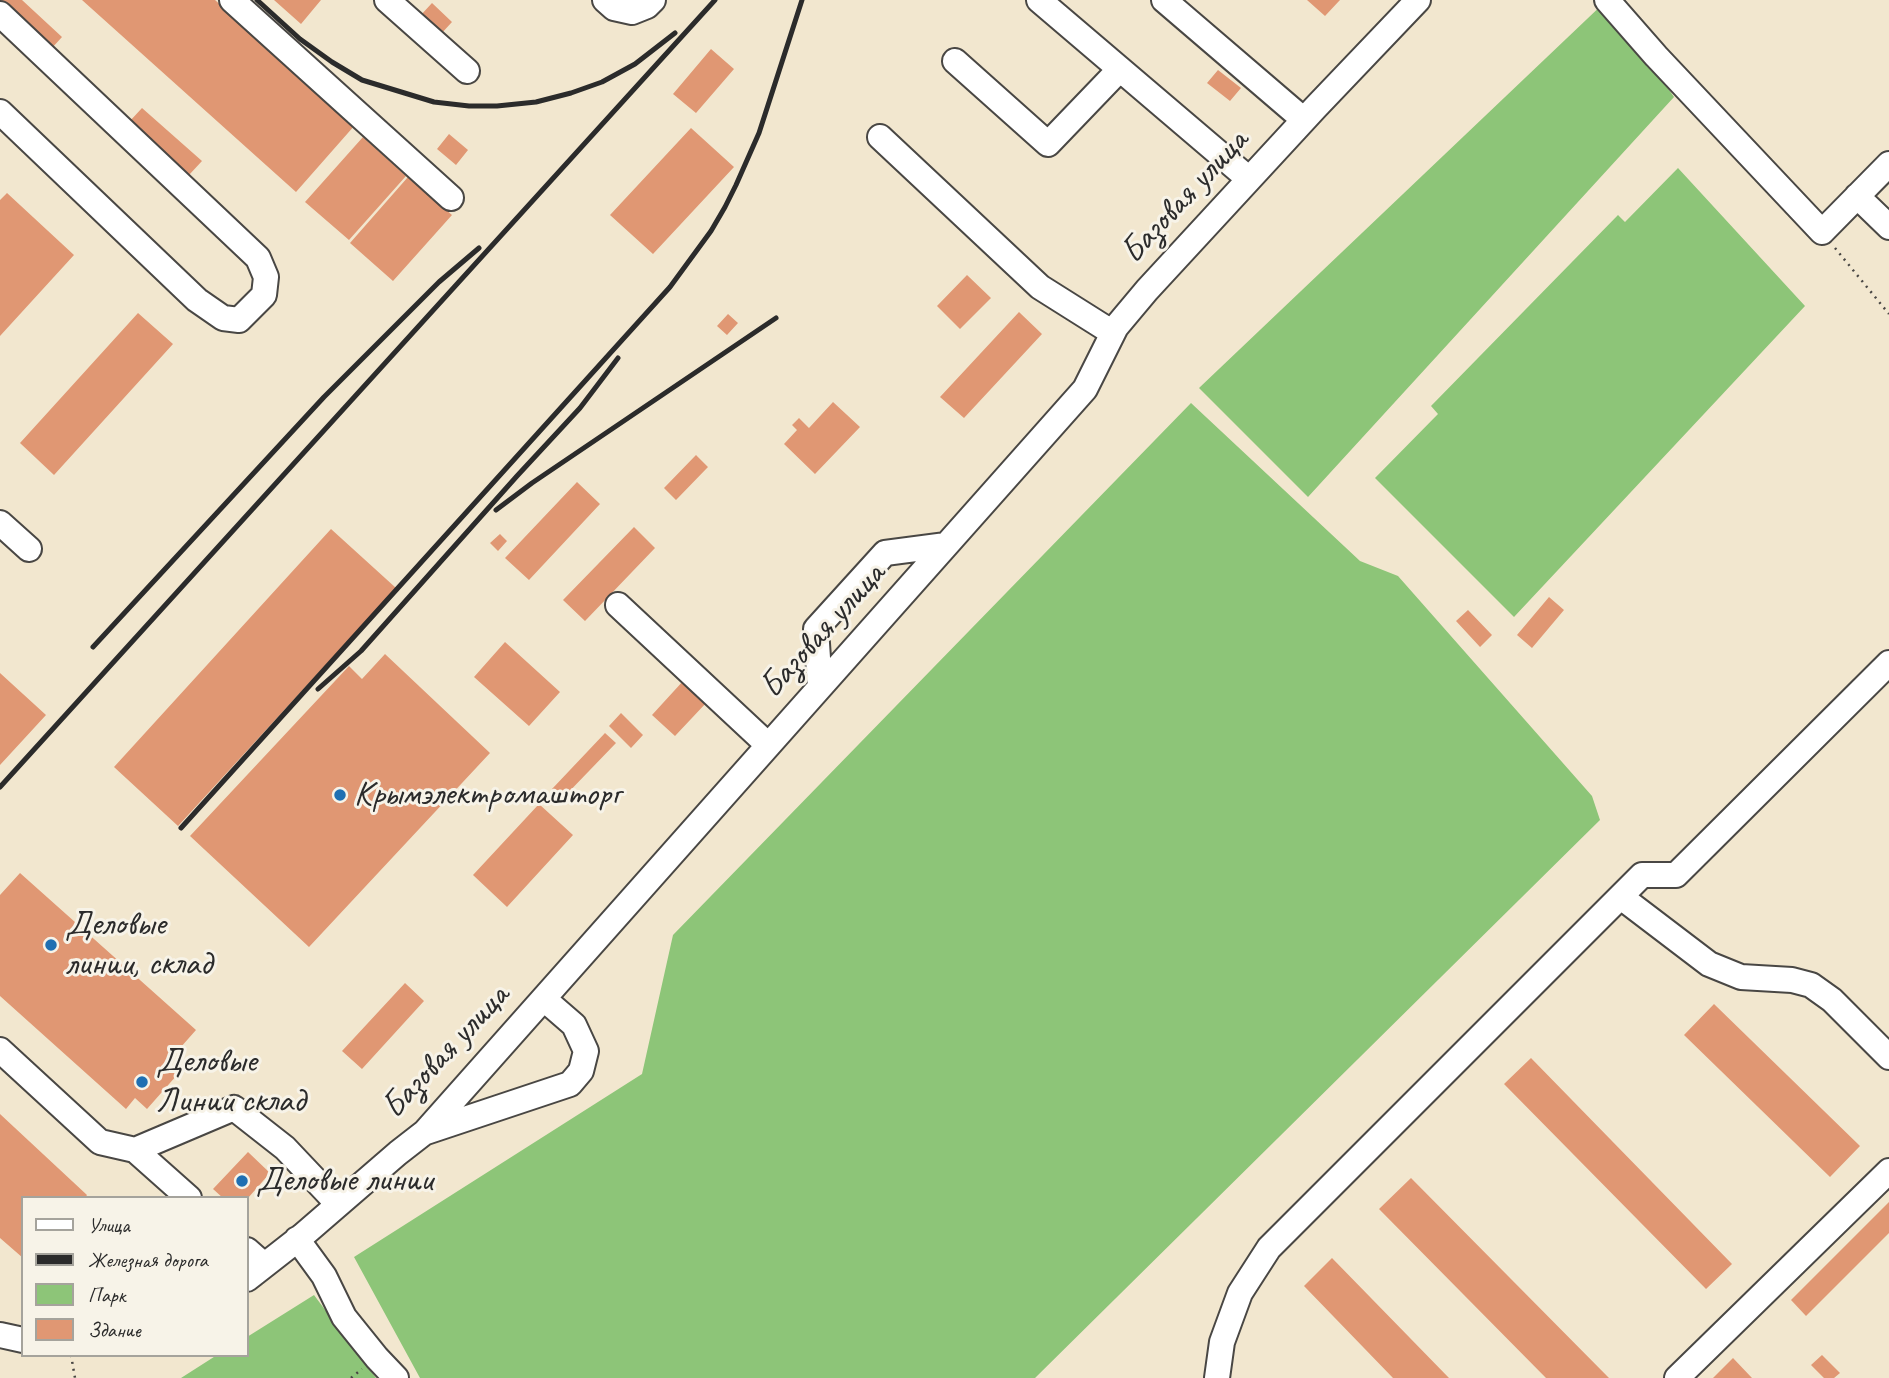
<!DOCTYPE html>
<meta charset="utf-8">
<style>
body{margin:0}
#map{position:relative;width:1889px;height:1378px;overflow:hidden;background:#f2e7cf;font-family:Caveat,sans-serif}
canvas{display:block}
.legend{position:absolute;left:21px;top:1196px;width:228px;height:161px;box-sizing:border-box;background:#f7f3e8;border:2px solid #a5a39c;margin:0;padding:9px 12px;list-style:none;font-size:21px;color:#2b2b2b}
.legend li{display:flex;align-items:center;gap:14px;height:35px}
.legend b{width:35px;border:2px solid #a5a39c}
</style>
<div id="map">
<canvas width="1889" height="1378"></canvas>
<ul class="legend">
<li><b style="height:9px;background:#fff"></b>Улица</li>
<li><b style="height:9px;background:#2b2b2b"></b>Железная дорога</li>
<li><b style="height:19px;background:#8dc578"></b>Парк</li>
<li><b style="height:19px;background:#e09773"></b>Здание</li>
</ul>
</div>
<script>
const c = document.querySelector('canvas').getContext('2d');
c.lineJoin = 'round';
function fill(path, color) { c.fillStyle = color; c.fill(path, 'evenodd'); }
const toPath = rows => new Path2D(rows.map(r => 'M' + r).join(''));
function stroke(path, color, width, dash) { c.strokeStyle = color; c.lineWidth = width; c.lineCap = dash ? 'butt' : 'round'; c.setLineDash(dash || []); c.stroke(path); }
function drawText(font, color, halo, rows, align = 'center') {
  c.font = font + ' Caveat,sans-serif'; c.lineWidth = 6; c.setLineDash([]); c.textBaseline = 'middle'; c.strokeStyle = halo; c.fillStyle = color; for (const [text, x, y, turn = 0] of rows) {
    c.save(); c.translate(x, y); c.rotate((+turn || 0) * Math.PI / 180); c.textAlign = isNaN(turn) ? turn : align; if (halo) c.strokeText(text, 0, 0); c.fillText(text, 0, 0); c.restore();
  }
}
const green = toPath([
 [1607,0,1674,97,1308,497,1199,388],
 [1678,168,1805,306,1514,617,1375,478,1438,414,1431,406,1618,215,1625,222],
 [1191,403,1360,561,1398,576,1592,796,1600,820,1035,1378,420,1378,354,1257,642,1074,673,935],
 [314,1295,376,1378,181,1378,217,1355,247,1355,247,1337]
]);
const building = toPath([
 [0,0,22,0,62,37,51,49],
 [82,0,215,0,355,125,296,192],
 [274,0,321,0,301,24],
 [1307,0,1340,0,1325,16],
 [432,3,452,22,440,35,420,16],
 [711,49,734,69,696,113,673,94],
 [1218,70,1241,88,1230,101,1207,83],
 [142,108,202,161,189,175,129,122],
 [691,128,734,167,653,254,610,215],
 [449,134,468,150,456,165,437,149],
 [363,137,406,176,349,240,305,202],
 [408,177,452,215,393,281,350,243],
 [7,193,74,255,0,336,0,200],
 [967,275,991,298,960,329,937,306],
 [1019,312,1042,334,964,418,940,397],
 [138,313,173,344,54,475,20,443],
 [728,314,738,323,727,335,717,326],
 [833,402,860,427,815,474,784,444,797,430,792,425,799,418,809,428],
 [696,455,708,467,676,500,664,488],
 [577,482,600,504,529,580,505,558],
 [634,527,655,548,585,621,563,600],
 [331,529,396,588,178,826,114,767],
 [500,534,507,541,498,551,490,543],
 [1549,597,1564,610,1532,648,1517,635],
 [1468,610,1492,635,1480,647,1456,621],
 [505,642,560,692,529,726,474,677],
 [385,654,490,753,309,947,190,836,349,666,362,679],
 [0,673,46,715,0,765],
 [684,680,707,702,675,736,652,715],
 [621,713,643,735,631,748,609,726],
 [605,733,616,743,562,799,552,789],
 [539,804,573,835,507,907,473,875],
 [20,873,196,1030,165,1065,177,1075,147,1109,135,1098,126,1109,0,996,0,895],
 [405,983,424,1001,362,1069,342,1051],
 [1714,1004,1860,1146,1830,1177,1684,1035],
 [1531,1058,1732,1264,1706,1289,1504,1084],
 [0,1114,87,1195,85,1198,23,1198,23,1258,0,1238],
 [248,1152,270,1173,248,1198,223,1198,213,1189],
 [1411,1178,1609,1378,1546,1378,1379,1209],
 [1889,1202,1889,1233,1806,1316,1791,1300],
 [1332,1258,1449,1378,1393,1378,1304,1286],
 [1822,1355,1840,1373,1834,1378,1824,1378,1811,1365],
 [1733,1358,1752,1378,1713,1378]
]);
const path = toPath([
 [1835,248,1889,314],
 [71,1355,75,1378],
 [351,1378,362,1369]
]);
const minor = toPath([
 [232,0,451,198],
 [387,0,467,71],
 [605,0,614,8,632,12,647,6,653,0],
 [1039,0,1249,179],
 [1164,0,1304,120],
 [1607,0,1656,56,1822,232,1889,164],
 [0,14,258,258,266,277,264,295,239,320,223,318,197,300,0,112],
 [955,61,1048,144,1120,69],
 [880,137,1040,287,1113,333],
 [1857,196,1889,227],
 [0,523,29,549],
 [618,605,768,745],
 [820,687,816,629,885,553,946,545],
 [1621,897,1709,964,1741,977,1792,980,1811,985,1832,1000,1889,1057],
 [0,1050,100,1142,135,1150,234,1108,285,1148,338,1204],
 [426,1132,570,1084,581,1071,586,1051,574,1025,544,999],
 [135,1150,189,1198],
 [297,1239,324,1276,344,1317,377,1358,396,1378],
 [247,1250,264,1265],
 [247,1279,302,1236,398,1153,425,1132,1085,389,1116,327,1147,290,1315,108,1418,0],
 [0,1335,23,1340],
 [1217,1378,1222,1342,1240,1293,1269,1248,1642,875,1676,875,1889,663],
 [1677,1378,1889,1171]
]);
const rail = toPath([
 [257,0,300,39,332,62,362,80,434,102,469,106,497,106,536,102,571,93,602,82,635,64,675,33],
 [496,510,532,483,776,318],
 [93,647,324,397,439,282,479,248],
 [318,689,361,651,517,476,580,408,618,358],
 [0,787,715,0],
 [181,828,670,287,711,231,725,207,736,185,759,133,802,0]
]);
const markers = [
 [340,795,7,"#1f6fb2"],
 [51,945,7,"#1f6fb2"],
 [142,1082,7,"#1f6fb2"],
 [242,1181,7,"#1f6fb2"]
];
const streetNames = [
 ["Базовая улица",1185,197,-47],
 ["Базовая улица",823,631,-48],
 ["Базовая улица",446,1052,-47]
];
const poiNames = [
 ["Крымэлектромашторг",354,795],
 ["Деловые",65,925],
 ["линии, склад",65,965],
 ["Деловые",156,1062],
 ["Линии склад",156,1102],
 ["Деловые линии",256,1181]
];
fill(green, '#8dc578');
fill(building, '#e09773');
stroke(minor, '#494744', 28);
stroke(path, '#494744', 2.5, [2, 5]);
stroke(minor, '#fff', 24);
stroke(rail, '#2b2b2b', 5);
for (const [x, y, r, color] of markers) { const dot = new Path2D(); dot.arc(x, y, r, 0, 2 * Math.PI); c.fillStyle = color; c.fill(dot); stroke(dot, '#f7f3e8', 2.5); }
drawText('35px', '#2b2b2b', '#f7f3e8', streetNames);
drawText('35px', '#2b2b2b', '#f7f3e8', poiNames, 'left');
</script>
